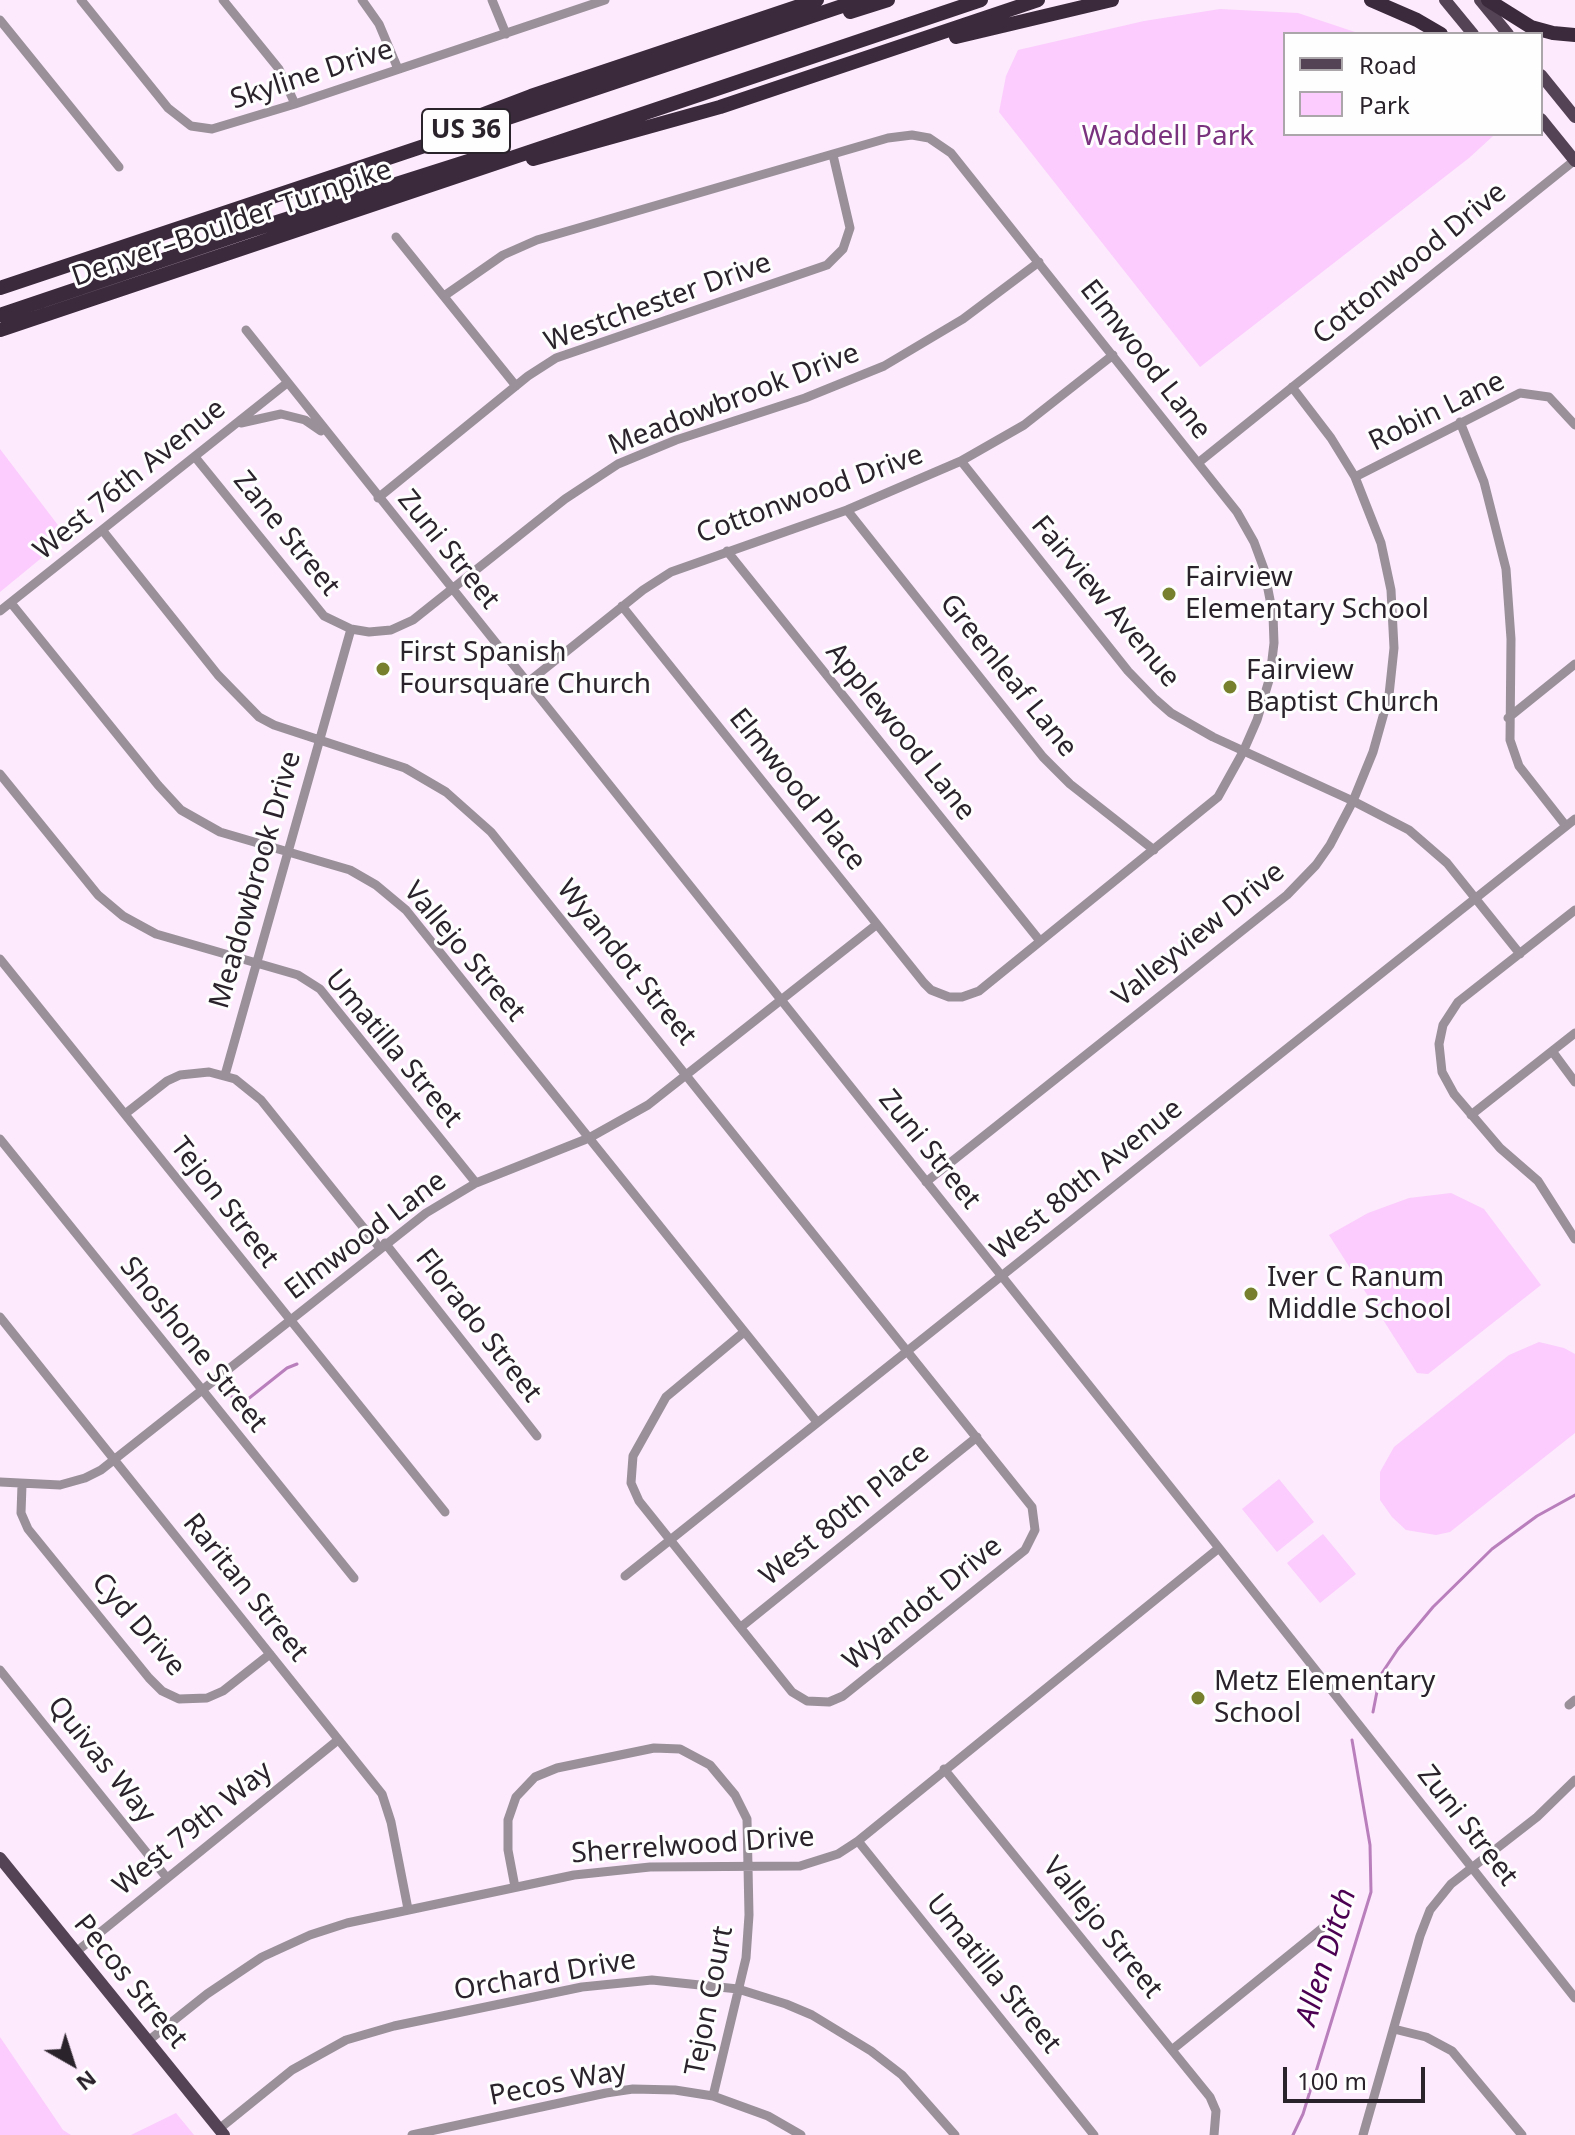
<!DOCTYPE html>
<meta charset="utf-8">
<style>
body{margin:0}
#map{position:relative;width:1575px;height:2135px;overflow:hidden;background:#fdeafd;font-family:"Noto Sans",sans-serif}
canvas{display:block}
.legend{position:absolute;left:1283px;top:32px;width:260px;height:104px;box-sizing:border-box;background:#fefefe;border:2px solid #aaa6aa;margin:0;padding:10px 14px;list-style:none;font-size:24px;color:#2b232c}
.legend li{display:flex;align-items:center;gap:16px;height:40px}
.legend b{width:40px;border:2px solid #aaa6aa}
.north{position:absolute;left:32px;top:2023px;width:80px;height:80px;-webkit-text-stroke:6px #fefefe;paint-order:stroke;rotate:141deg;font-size:22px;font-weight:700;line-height:32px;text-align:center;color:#2b232c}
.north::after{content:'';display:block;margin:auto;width:28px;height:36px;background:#2b232c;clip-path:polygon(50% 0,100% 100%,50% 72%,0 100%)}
.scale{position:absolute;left:1283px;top:2067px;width:142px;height:36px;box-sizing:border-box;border:4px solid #2b232c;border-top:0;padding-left:10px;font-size:24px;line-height:28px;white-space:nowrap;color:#2b232c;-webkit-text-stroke:6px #fefefe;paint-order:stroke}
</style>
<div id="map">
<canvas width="1575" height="2135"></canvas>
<ul class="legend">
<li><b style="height:10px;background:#544354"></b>Road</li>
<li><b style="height:22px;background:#fbccfd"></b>Park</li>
</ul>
<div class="north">N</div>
<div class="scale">100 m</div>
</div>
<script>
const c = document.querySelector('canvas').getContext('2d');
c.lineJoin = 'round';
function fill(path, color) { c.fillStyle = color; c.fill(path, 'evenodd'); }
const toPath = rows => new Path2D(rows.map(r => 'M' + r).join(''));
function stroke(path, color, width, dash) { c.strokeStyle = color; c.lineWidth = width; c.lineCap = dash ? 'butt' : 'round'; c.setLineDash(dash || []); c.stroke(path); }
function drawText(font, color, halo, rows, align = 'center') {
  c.font = font + ' "Noto Sans",sans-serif'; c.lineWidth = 6; c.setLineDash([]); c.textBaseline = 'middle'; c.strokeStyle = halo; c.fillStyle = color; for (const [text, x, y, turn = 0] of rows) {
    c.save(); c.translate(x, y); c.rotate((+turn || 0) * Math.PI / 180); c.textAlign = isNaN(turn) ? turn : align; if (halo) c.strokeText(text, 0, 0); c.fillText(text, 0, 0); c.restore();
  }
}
const green = toPath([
 [1220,9,1298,13,1361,34,1285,34,1285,134,1493,136,1469,158,1200,367,999,112,1006,76,1018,50,1144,21],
 [0,449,67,537,0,592],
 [1451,1193,1484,1209,1541,1285,1428,1374,1417,1373,1329,1235,1368,1213,1409,1198],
 [1539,1342,1564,1348,1575,1354,1575,1433,1450,1532,1436,1535,1406,1530,1392,1517,1380,1500,1380,1472,1394,1447,1509,1355],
 [1279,1479,1314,1522,1277,1552,1242,1509],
 [1323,1534,1356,1574,1320,1603,1287,1563],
 [0,2037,63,2130,71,2135,0,2135],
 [176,2113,194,2135,131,2135]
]);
const stream = toPath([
 [232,1397,248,1399,287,1368,297,1364],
 [248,1410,248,1399],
 [1373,1712,1380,1676,1398,1649,1433,1607,1492,1549,1537,1516,1575,1495],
 [1293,2135,1303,2114,1371,1892,1370,1845,1352,1740]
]);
const minor = toPath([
 [81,0,168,108,191,126,212,129,295,104,605,0],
 [223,0,279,69,295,104],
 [362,0,379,24,398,69],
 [492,0,506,34],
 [0,20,119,167],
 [396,237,516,386],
 [444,296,503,255,537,240,888,138,912,135,929,138,951,153,1237,512,1254,542,1264,569,1273,615,1274,643,1270,677,1257,720,1243,752,1218,797,979,991,962,997,949,997,931,990,924,983,622,606],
 [246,330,1219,1548,1575,1998],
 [1460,422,1484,482,1506,569,1511,639,1510,740,1519,766,1566,826],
 [241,423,281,414,305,420,321,431],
 [195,457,324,616,351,629,369,632,391,630,413,620,565,499,618,464,676,440,805,398,884,366,963,319,1039,262],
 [961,461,1128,671,1155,699,1171,713,1213,737,1353,801,1409,830,1447,863,1520,954],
 [1198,463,1575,160],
 [1355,477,1520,393,1549,397,1575,425],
 [378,498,528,376,556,358,827,265,843,249,850,228,833,155],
 [847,510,1043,757,1070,784,1154,850],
 [103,531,218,675,259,717,274,725,405,768,446,792,491,832,1032,1507,1035,1530,1025,1550,843,1696,829,1702,807,1701,792,1692,639,1501,631,1483,633,1456,666,1397,744,1332],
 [727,551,1040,941],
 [11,603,158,785,181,810,220,832,350,870,376,885,406,910,817,1422],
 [0,611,287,383],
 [527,683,643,590,671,572,847,510,961,461,1024,425,1113,355],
 [1508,718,1575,664],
 [0,774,98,895,123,916,156,934,298,975,320,989,476,1183],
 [1575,910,1458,1002,1443,1025,1439,1044,1442,1072,1454,1094,1500,1148,1538,1181,1575,1239],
 [0,959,445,1512],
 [1552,1051,1575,1082],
 [225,1075,351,629],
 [125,1114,167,1081,180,1075,209,1072,235,1079,261,1100,379,1247],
 [1471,1115,1575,1033],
 [0,1139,354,1578],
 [926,1182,1287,895,1316,865,1330,845,1353,801,1373,752,1389,695,1394,648,1391,590,1381,543,1355,477,1331,438,1292,387],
 [385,1243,537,1436],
 [0,1317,382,1794,391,1822,408,1909],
 [0,1482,60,1485,85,1478,101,1470,426,1213,476,1183,589,1138,648,1105,876,925],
 [22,1485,21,1513,28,1529,149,1678,162,1691,179,1699,207,1698,223,1691,270,1654],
 [625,1576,1575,819],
 [741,1627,977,1437],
 [0,1670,167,1878],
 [1569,1705,1575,1700],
 [944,1769,1210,2097,1216,2111,1214,2135],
 [858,1841,1094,2135],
 [515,1887,508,1850,508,1820,516,1797,535,1777,557,1768,654,1748,680,1749,710,1765,735,1795,747,1819,749,1915,746,1958,713,2096],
 [76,1952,338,1740],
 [1394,2029,1426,2037,1452,2051,1522,2135],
 [148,2041,207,1994,262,1957,310,1935,347,1923,574,1875,650,1867,800,1866,838,1854,858,1841,1219,1548],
 [1173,2049,1325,1926],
 [219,2129,292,2070,346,2040,394,2026,582,1987,652,1980,738,1989,786,2004,812,2015,871,2051,902,2075,955,2135],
 [412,2135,606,2093,633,2089,675,2090,713,2096,768,2116,801,2135],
 [1363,2135,1420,1936,1430,1910,1451,1884,1537,1817,1575,1780]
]);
const major = toPath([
 [1445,0,1473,34],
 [1480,0,1508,34],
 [1541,75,1575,117],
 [1541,119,1575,161],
 [0,1858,224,2135]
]);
const highway = toPath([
 [1371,0,1417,20,1441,34],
 [1488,0,1531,27,1553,33,1575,35],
 [850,12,888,0],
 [956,37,1112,0],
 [434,133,531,96,817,0],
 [533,159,720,107,1038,0],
 [0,288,860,0],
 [0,315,252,230,503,150],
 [0,330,981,0]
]);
const markers = [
 [1169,594,8,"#77812d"],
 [383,669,8,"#77812d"],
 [1230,687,8,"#77812d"],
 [1251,1294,8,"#77812d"],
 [1198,1698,8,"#77812d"]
];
const shields = [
 [466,131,88]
];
const shieldNames = [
 ["US 36",466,131]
];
const streetNames = [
 ["Skyline Drive",312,75,-18],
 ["Denver–Boulder Turnpike",232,224,-19],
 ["Cottonwood Drive",1410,264,-39],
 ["Westchester Drive",658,303,-20],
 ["Elmwood Lane",1145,360,52],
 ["Meadowbrook Drive",734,400,-21],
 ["Robin Lane",1437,412,-26],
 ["West 76th Avenue",130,480,-39],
 ["Cottonwood Drive",810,495,-20],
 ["Zane Street",286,534,51],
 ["Zuni Street",448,550,51],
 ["Fairview Avenue",1105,602,50],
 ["Greenleaf Lane",1008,676,51],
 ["Applewood Lane",900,732,51],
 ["Elmwood Place",797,790,51],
 ["Meadowbrook Drive",256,880,-74],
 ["Valleyview Drive",1199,935,-39],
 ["Vallejo Street",464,952,50],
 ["Wyandot Street",626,963,51],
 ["Umatilla Street",393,1049,50],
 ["Zuni Street",929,1150,51],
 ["West 80th Avenue",1087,1180,-39],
 ["Tejon Street",224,1203,52],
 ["Elmwood Lane",366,1236,-37],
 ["Florado Street",478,1326,52],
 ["Shoshone Street",193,1345,51],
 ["West 80th Place",845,1515,-39],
 ["Raritan Street",245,1588,51],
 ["Wyandot Drive",923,1604,-39],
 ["Cyd Drive",138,1625,49],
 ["Quivas Way",101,1760,51],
 ["Zuni Street",1467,1826,52],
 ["West 79th Way",193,1829,-39],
 ["Sherrelwood Drive",693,1846,-4],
 ["Vallejo Street",1102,1928,51],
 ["Umatilla Street",993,1974,51],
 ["Orchard Drive",545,1976,-10],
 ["Pecos Street",130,1982,51],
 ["Tejon Court",710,2001,-79],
 ["Pecos Way",558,2084,-11]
];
const parkNames = [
 ["Waddell Park",1168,137]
];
const poiNames = [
 ["Fairview",1185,578],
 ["Elementary School",1185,610],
 ["First Spanish",399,653],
 ["Foursquare Church",399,685],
 ["Fairview",1246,671],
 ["Baptist Church",1246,703],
 ["Iver C Ranum",1267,1278],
 ["Middle School",1267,1310],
 ["Metz Elementary",1214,1682],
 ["School",1214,1714]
];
const waterNames = [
 ["Allen Ditch",1327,1957,-73]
];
fill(green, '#fbccfd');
stroke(stream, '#b97ebc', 3);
stroke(minor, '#9a909a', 9);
stroke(major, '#544354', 12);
stroke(highway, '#3b293c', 14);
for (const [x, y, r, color] of markers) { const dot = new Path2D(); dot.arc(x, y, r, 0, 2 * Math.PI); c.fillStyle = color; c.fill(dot); stroke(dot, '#fefefe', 3); }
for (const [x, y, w] of shields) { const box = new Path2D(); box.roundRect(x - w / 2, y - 22, w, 44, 6); c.fillStyle = '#fefefe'; c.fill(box); stroke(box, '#2b232c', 2); }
drawText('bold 26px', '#2b232c', null, shieldNames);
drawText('28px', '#2b232c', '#fefefe', streetNames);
drawText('28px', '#7a327f', '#fefefe', parkNames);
drawText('28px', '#2b232c', '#fefefe', poiNames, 'left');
drawText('italic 30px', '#4c0052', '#fefefe', waterNames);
</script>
